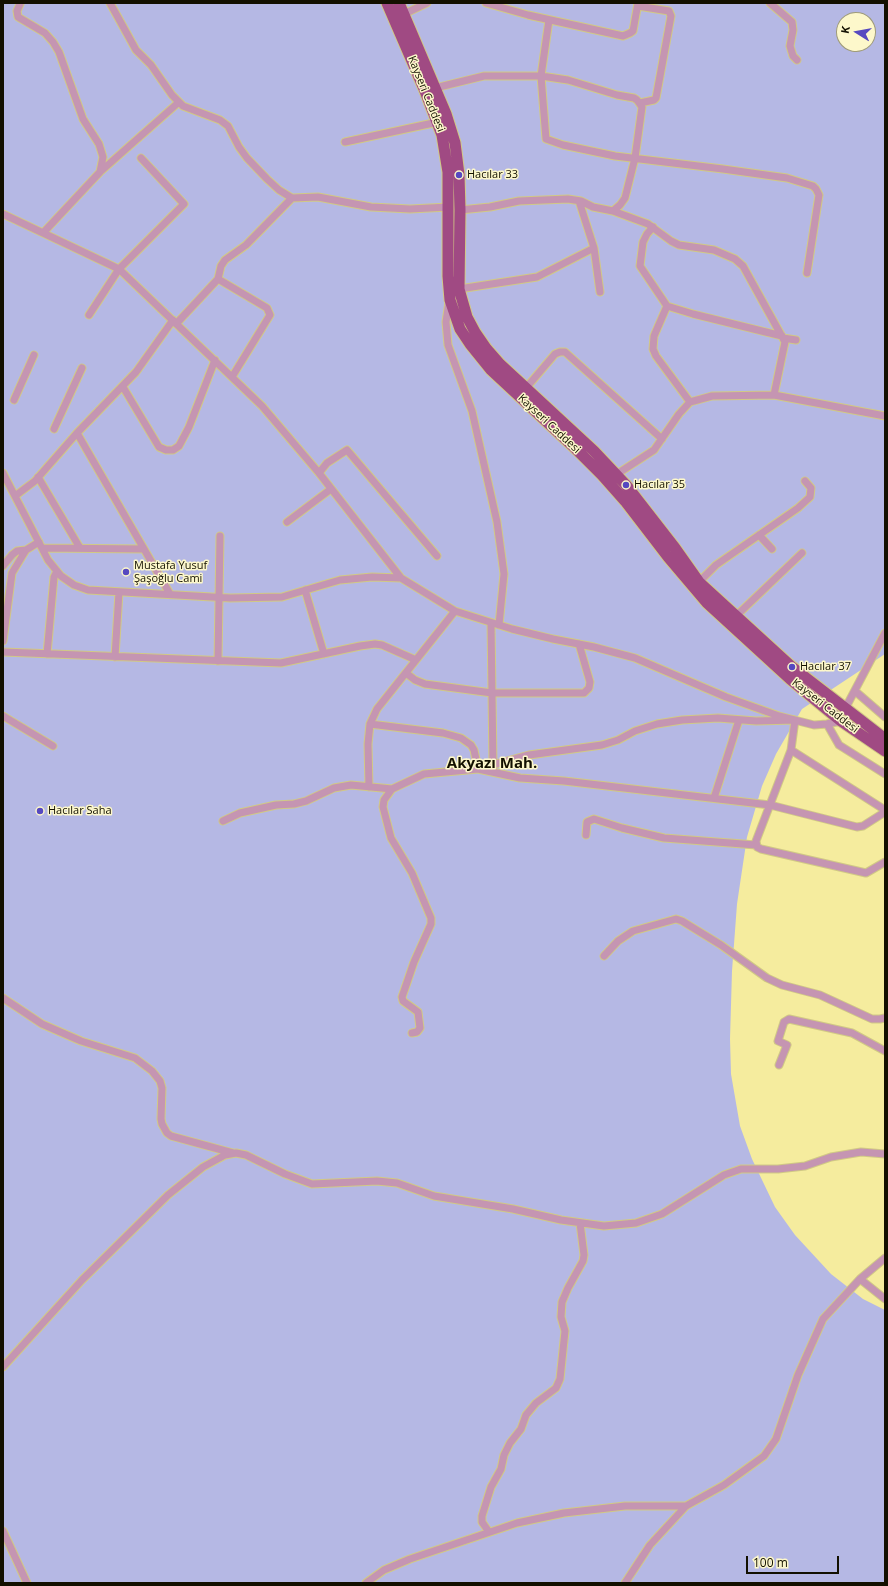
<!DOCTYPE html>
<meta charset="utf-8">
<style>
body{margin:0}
#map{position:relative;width:888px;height:1586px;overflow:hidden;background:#f5ec9e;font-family:"Open Sans",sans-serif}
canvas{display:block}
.frame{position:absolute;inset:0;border:4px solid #131000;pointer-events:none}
.north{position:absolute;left:836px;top:12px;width:40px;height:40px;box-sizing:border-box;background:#fdf8cb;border:1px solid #9f9b7a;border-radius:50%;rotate:281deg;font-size:11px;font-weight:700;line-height:16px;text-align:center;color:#131000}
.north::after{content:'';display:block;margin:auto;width:14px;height:18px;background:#5649c0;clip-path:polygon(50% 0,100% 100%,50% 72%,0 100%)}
.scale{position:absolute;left:746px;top:1556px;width:93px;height:18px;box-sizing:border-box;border:2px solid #131000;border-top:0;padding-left:5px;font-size:12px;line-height:14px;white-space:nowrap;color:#131000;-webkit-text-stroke:3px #fdf8cb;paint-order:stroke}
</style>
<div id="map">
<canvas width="888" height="1586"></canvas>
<div class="frame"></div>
<div class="north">K</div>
<div class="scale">100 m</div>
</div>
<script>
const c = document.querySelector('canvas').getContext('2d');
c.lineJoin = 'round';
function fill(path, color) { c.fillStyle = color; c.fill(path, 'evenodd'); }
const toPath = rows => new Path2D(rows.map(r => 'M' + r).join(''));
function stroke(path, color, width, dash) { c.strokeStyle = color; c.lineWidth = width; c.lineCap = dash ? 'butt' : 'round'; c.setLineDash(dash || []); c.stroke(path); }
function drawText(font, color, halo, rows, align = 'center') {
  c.font = font + ' "Open Sans",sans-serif'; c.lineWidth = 3; c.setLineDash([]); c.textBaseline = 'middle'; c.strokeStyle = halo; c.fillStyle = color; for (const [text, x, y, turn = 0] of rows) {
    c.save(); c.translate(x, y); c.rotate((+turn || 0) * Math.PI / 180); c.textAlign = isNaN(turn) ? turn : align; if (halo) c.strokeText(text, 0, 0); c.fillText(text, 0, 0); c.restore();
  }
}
const green = toPath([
 [3,3,885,3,885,654,802,709,776,754,762,786,747,837,737,904,732,971,730,1039,731,1074,740,1126,752,1159,775,1207,795,1235,831,1274,863,1299,885,1310,885,1583,3,1583],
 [844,20,868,20,868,44,844,44]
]);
const minor = toPath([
 [110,3,136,50,151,65,172,95,183,106,220,120,228,126,239,147,247,158,267,179,279,190,292,198],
 [486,3,528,15,623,36,630,33,633,31,638,3],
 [770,3,792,22,793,30,790,46,793,56,797,60],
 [20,4,17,11,18,17,45,33,53,42,59,52,83,119,99,144,103,157,100,172,43,233],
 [638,6,669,11,671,16,656,98,654,100,640,103],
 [404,14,427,3],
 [549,20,541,76,568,80,617,95,634,98,637,100,642,107,635,158,625,198,620,205,613,211],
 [435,88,484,76,541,76,546,139,563,145,615,156,723,169,787,178,813,186,816,189,819,195,807,273],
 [345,142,438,122],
 [100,172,179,102],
 [460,210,490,207,519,201,568,199,581,201,593,207,613,211,648,224,671,241,679,245,714,250,735,259,743,266,785,342,774,395],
 [3,214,119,269,262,406,319,473,401,578,455,611,512,629,553,639,594,647,635,658,726,697,779,716,814,725,827,724,841,721],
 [653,227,647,234,643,242,640,266,667,306,693,314,782,336],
 [594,248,600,292],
 [218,279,267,308,270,315,232,377],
 [459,289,537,277,594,248,579,201],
 [449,302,446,322,448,345,472,411,497,522,504,574,499,625],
 [667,306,654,336,653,349,656,356,690,402],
 [89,315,119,269,184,204,141,158],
 [176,324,218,279,221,266,225,260,246,245,292,198,318,197,371,207,410,209,449,207],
 [783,338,796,340],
 [123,387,159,447,166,450,173,450,179,446,189,427,215,360],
 [526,388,555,354,560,352,565,352,662,439],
 [14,400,34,355],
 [54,429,82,368],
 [77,433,170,594],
 [3,473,48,560,61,576,74,585,88,590,230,598,282,597,340,580,372,577,401,578],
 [319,473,327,463,347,450,437,556],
 [617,474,654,450,679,414,690,402,712,396,774,395,885,416],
 [38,477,80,548],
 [15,496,35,481,77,433,136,372,173,320],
 [287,522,331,489],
 [759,535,772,549],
 [42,548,144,549],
 [3,566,12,555,17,551,26,550,39,542],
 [699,582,716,565,798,508,810,497,811,488,805,481],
 [305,590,324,654],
 [736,616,802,553],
 [491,623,493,765],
 [3,641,12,573,26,550],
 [3,652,281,663,360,646,375,644,382,645,416,660],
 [47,654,54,577,57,571],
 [115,657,119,592],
 [218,661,220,536],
 [406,673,415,680,425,684,492,693,584,693,589,688,590,682,579,644],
 [855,691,885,717],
 [845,709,885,633],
 [3,716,53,746],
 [370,724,443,733,461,738,471,745,474,750,478,769,520,778,564,781,770,805,857,827,863,826,885,812],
 [827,724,839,745,885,774],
 [791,750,885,810],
 [369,787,368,744,370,724,377,709,455,611],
 [714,798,739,720],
 [223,821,240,813,276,805,294,804,306,801,334,788,351,785,392,789],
 [586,835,587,822,594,819,622,828,664,838,756,845],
 [604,956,618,941,633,931,676,919,682,921,721,945,767,978,782,985,820,995,872,1019,880,1019,885,1018],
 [3,998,42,1024,81,1041,135,1058,152,1071,160,1081,162,1088,161,1119,162,1124,167,1133,171,1136,233,1153],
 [412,1033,417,1032,420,1028,418,1012,403,1001,402,997,414,962,431,924,431,918,412,873,391,838,383,807,384,800,392,789,424,774,478,769,529,755,602,745,618,740,635,731,657,724,682,720,718,718,756,721,795,720,791,750,756,841,757,847,761,849,866,873,885,862],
 [779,1065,787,1045,778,1041,784,1022,789,1019,852,1033,885,1051],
 [860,1279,885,1299],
 [3,1367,82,1280,168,1195,203,1167,225,1155,236,1153,246,1155,285,1174,312,1184,377,1181,397,1183,434,1196,513,1209,561,1220,604,1226,636,1223,662,1214,724,1175,741,1169,778,1169,805,1166,831,1157,861,1152,885,1154],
 [3,1531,27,1583],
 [489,1532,482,1522,482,1516,491,1487,501,1469,504,1455,510,1443,521,1429,526,1415,536,1403,556,1388,560,1379,565,1331,561,1317,562,1302,568,1288,583,1261,584,1255,580,1223],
 [366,1583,384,1570,410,1559,517,1523,564,1513,625,1506,686,1506],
 [625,1583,650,1545,686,1506,724,1485,764,1456,776,1439,798,1375,823,1319,860,1279,885,1258]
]);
const primary = toPath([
 [387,3,425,91,442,135,448,172,448,276,450,300,460,329,470,344,491,370,576,449,602,475,625,501,668,557,707,603,790,679,841,721,885,751],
 [399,3,446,114,455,143,459,175,460,210,459,289,467,317,475,332,486,348,500,364,594,451,626,485,675,548,699,582,792,667,885,739]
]);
const markers = [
 [459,175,4,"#5649c0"],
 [626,485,4,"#5649c0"],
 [126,572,4,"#5649c0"],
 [792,667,4,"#5649c0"],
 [40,811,4,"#5649c0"]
];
const streetNames = [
 ["Kayseri Caddesi",426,94,68],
 ["Kayseri Caddesi",549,424,43],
 ["Kayseri Caddesi",825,706,38]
];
const poiNames = [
 ["Hacılar 33",467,175],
 ["Hacılar 35",634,485],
 ["Mustafa Yusuf",134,566],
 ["Şaşoğlu Cami",134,579],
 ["Hacılar 37",800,667],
 ["Hacılar Saha",48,811]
];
const districtNames = [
 ["Akyazı Mah.",492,764]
];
fill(green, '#b5b8e4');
stroke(minor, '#d1c985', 9);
stroke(primary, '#d1c985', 13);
stroke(minor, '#c595b2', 7);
stroke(primary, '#a04a83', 11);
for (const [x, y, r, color] of markers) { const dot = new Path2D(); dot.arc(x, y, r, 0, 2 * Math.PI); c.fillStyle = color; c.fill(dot); stroke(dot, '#fdf8cb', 1.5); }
drawText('11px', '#131000', '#fdf8cb', streetNames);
drawText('11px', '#131000', '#fdf8cb', poiNames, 'left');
drawText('bold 15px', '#131000', '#fdf8cb', districtNames);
</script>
